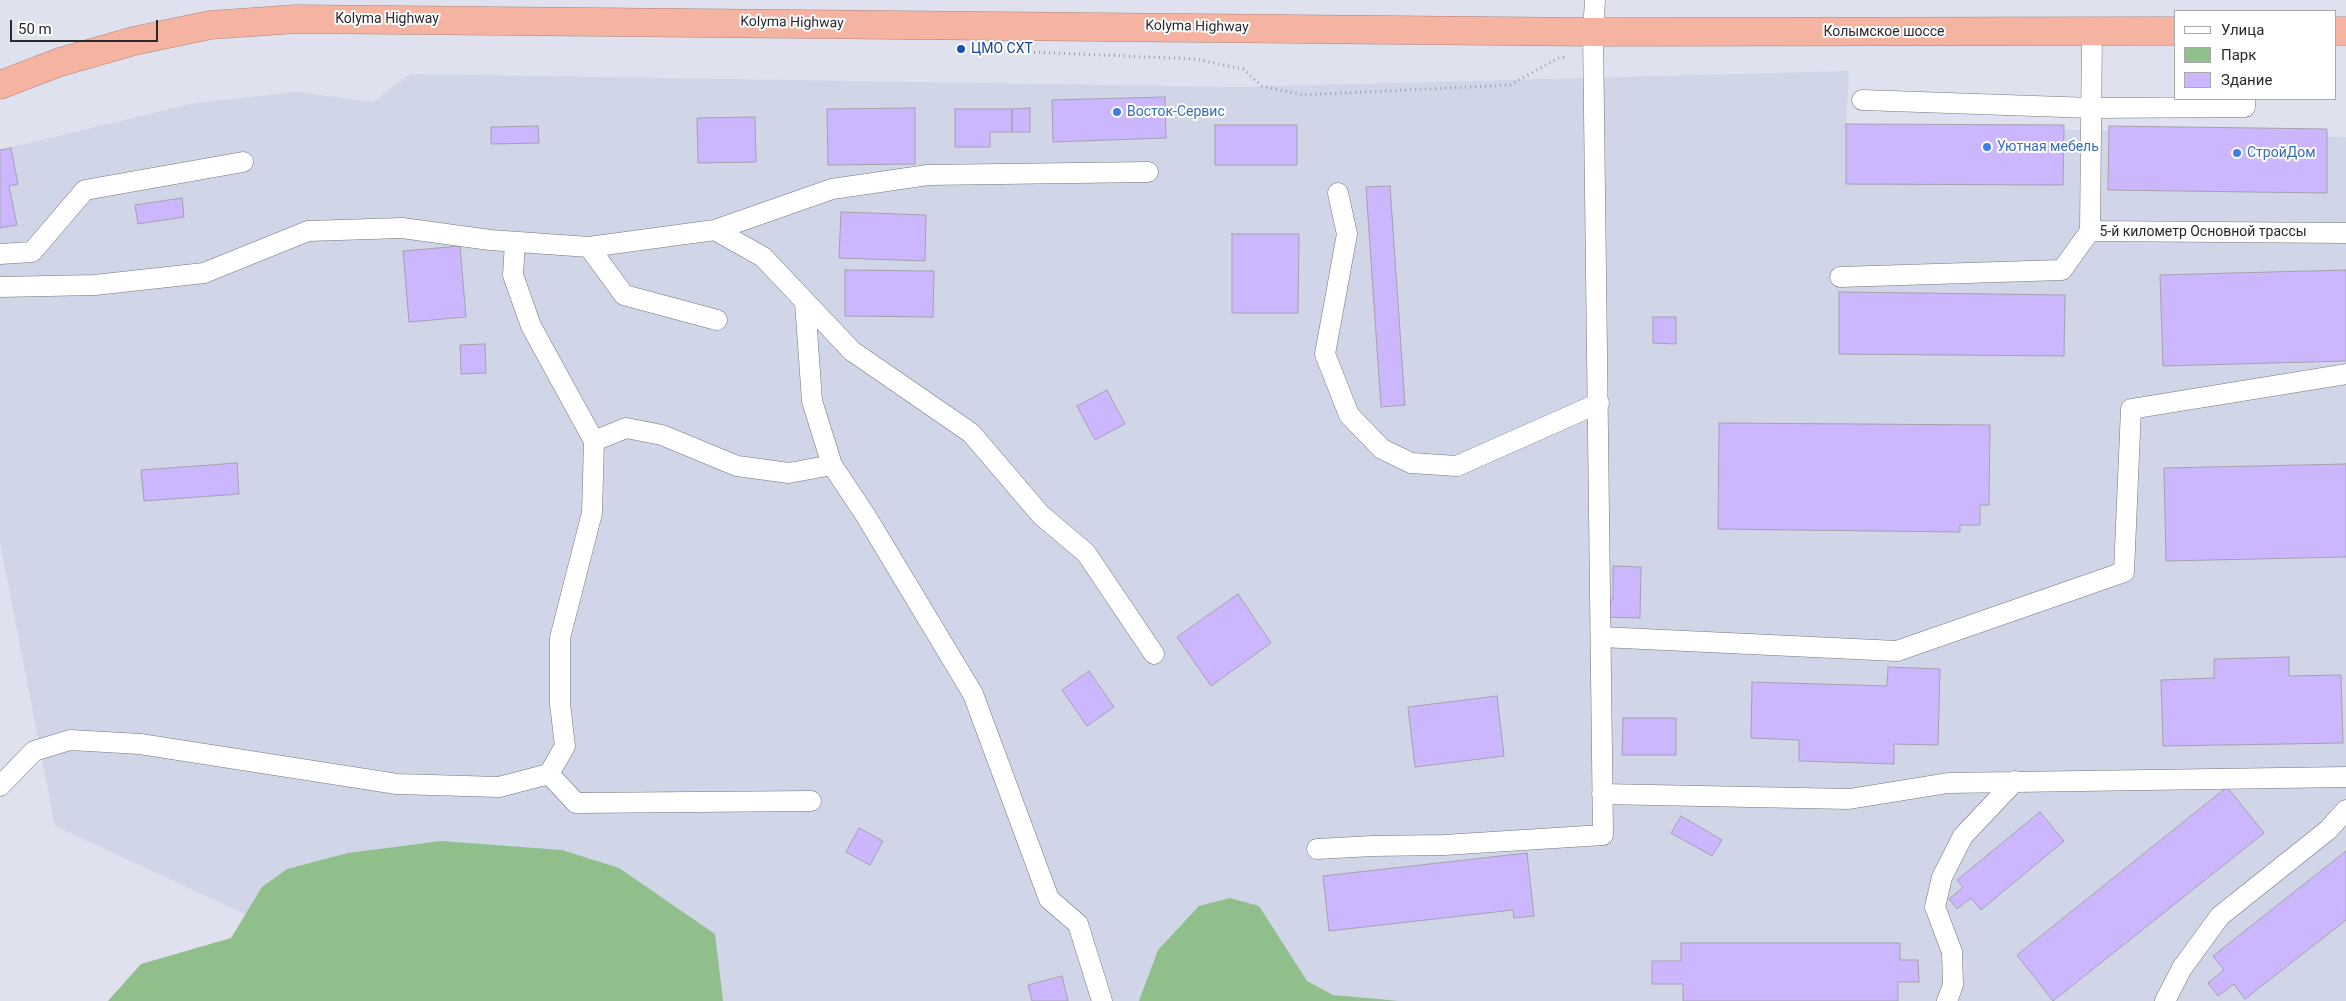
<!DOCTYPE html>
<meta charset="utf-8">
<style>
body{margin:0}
#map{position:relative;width:2346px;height:1001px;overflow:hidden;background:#dfe2ee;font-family:Roboto,sans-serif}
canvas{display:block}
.legend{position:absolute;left:2174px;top:10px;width:162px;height:90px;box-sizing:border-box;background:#fff;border:1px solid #a9a9ab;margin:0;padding:6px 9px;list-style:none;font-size:15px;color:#28292d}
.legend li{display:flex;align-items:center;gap:10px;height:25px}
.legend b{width:25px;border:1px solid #a9a9ab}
.scale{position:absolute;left:10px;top:20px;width:148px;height:22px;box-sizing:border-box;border:2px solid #28292d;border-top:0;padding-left:6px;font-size:15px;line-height:18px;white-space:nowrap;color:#28292d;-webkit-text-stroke:4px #fff;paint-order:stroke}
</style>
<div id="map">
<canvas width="2346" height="1001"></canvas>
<ul class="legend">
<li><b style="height:6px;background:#fff"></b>Улица</li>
<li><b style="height:14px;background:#90bf8c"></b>Парк</li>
<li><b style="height:14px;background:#ccb7fe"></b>Здание</li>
</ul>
<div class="scale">50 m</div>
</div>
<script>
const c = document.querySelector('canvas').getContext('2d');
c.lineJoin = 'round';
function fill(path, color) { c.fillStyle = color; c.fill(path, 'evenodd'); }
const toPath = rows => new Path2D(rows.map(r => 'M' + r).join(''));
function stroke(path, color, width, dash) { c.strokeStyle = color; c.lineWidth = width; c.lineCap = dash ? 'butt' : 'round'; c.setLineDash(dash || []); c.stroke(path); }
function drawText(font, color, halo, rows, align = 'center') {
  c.font = font + ' Roboto,sans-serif'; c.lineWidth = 4; c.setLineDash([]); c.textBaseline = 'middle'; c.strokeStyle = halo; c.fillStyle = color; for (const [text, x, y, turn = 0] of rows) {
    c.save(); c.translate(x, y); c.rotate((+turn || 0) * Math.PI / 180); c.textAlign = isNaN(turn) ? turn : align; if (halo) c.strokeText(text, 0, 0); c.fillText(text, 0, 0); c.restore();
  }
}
const built = toPath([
 [1849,71,1846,124,2346,137,2346,1001,433,1001,55,826,0,542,0,150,195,103,297,92,373,102,410,74,1239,87]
]);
const green = toPath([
 [441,841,562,850,619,868,715,934,723,1001,108,1001,141,964,231,938,262,887,287,869,348,853],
 [1230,898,1259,906,1307,981,1333,995,1399,1001,1139,1001,1158,950,1199,906]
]);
const building = toPath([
 [1165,97,1166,138,1053,142,1052,100,1165,97],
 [915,108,915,164,828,165,827,109,915,108],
 [1030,108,1030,132,1012,132,1012,109,1030,108],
 [955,109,1012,109,1012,132,990,132,990,147,955,147,955,109],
 [755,117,756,162,698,163,697,118,755,117],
 [1846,124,2064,125,2063,185,1846,184,1846,124],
 [1215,125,1297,125,1297,165,1215,165,1215,125],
 [538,126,539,143,491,144,491,127,538,126],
 [2109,126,2327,129,2327,193,2108,190,2109,126],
 [11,148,18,184,9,186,17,225,0,228,0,150,11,148],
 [1390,186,1405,405,1381,407,1366,187,1390,186],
 [182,198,184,217,138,224,135,205,182,198],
 [841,212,926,215,925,261,839,258,841,212],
 [1232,234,1299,234,1298,313,1232,313,1232,234],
 [460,246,466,317,409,322,403,251,460,246],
 [845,270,934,271,933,317,845,316,845,270],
 [2346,270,2346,361,2163,366,2160,275,2346,270],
 [1839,292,2065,295,2064,356,1839,354,1839,292],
 [1653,317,1676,317,1676,344,1653,343,1653,317],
 [485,344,486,373,461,374,460,345,485,344],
 [1107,390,1125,424,1095,440,1077,406,1107,390],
 [1719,423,1990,425,1989,505,1980,505,1980,525,1960,525,1960,532,1718,529,1719,423],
 [237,463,239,494,144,501,141,470,237,463],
 [2346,464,2346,557,2166,561,2164,468,2346,464],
 [1613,566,1641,567,1640,618,1604,617,1605,600,1613,600,1613,566],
 [1238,594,1271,643,1211,686,1177,637,1238,594],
 [2289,657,2289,676,2341,675,2343,743,2163,746,2161,680,2214,678,2214,659,2289,657],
 [1888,667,1940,669,1938,745,1894,744,1894,764,1799,761,1799,740,1751,738,1752,682,1887,686,1888,667],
 [1089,671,1114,707,1087,726,1062,690,1089,671],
 [1497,696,1504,756,1415,767,1408,707,1497,696],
 [1623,718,1676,718,1676,755,1622,755,1623,718],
 [2227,787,2264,833,2053,1001,2017,955,2227,787],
 [2040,812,2064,841,1981,910,1971,898,1957,909,1949,899,1963,887,1957,880,2040,812],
 [1681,816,1722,840,1712,856,1671,833,1681,816],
 [859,828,883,841,870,865,846,852,859,828],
 [2346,851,2346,920,2245,999,2234,984,2218,996,2208,983,2224,970,2213,956,2346,851],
 [1527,853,1534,916,1514,918,1513,910,1329,931,1323,876,1527,853],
 [1681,943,1900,943,1900,960,1918,960,1919,982,1898,982,1898,1001,1683,1001,1683,984,1652,984,1652,961,1681,961,1681,943],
 [1062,976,1068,1001,1032,1001,1028,985,1062,976]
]);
const path = toPath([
 [1029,52,1195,59,1243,69,1262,86,1302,95,1510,85,1558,58,1567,57]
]);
const minor = toPath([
 [1862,100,2092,108,2245,107,2245,99],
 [1338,193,1347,234,1325,354,1349,415,1382,449,1411,463,1457,466,1599,403],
 [715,230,832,189,928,175,1148,172],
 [2090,231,2092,31],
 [589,247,624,295,717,320],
 [0,254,32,252,85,190,243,162],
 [1840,277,2062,270,2090,231,2346,233],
 [0,287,95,285,204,273,308,231,402,228,490,240,589,247,715,230,763,257,852,351,971,433,1041,515,1086,553,1154,654],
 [805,302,812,401,832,465,866,516,973,694,1049,899,1078,924,1102,1001],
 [594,441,626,428,662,435,737,466,789,473,832,465],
 [1601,637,1897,651,2124,572,2131,409,2346,374],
 [549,774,576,803,811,801],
 [0,786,34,751,70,740,140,744,397,784,499,787,549,774,565,746,560,704,560,638,592,513,594,441,531,326,513,275,515,242],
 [1602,794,1849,799,1948,783,2346,777],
 [1317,849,1372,846,1444,845,1603,835,1593,32,1595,0],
 [1947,1001,1953,985,1952,952,1935,907,1942,877,1963,836,2015,781],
 [2165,1001,2182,968,2220,916,2328,830,2346,810]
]);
const highway = toPath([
 [2335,31,2346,31],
 [0,85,60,62,134,41,210,25,297,19,1593,32,2175,31]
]);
const markers = [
 [961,49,5,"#1a4fb4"],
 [1117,112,5,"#3f7fe0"],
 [1987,147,5,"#3f7fe0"],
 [2237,153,5,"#3f7fe0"]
];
const streetNames = [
 ["Kolyma Highway",387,19],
 ["Kolyma Highway",792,23,1],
 ["Kolyma Highway",1197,27,1],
 ["Колымское шоссе",1884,32],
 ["5-й километр Основной трассы",2203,232]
];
const transitNames = [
 ["ЦМО СХТ",971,49]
];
const shopNames = [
 ["Восток-Сервис",1127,112],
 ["Уютная мебель",1997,147],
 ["СтройДом",2247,153]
];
fill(built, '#d0d5e7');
fill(green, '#90bf8c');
fill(building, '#ccb7fe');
stroke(building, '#a5a2ad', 1);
stroke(minor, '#737680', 21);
stroke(highway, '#ad8379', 29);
stroke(path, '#9c9ea7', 3, [1, 4]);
stroke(minor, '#fff', 20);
stroke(highway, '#f5b3a2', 28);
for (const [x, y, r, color] of markers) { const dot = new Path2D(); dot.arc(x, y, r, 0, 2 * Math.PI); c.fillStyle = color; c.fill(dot); stroke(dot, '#fff', 2); }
drawText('14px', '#28292d', '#fff', streetNames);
drawText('14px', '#164399', '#fff', transitNames, 'left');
drawText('14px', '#366cbe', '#fff', shopNames, 'left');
</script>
